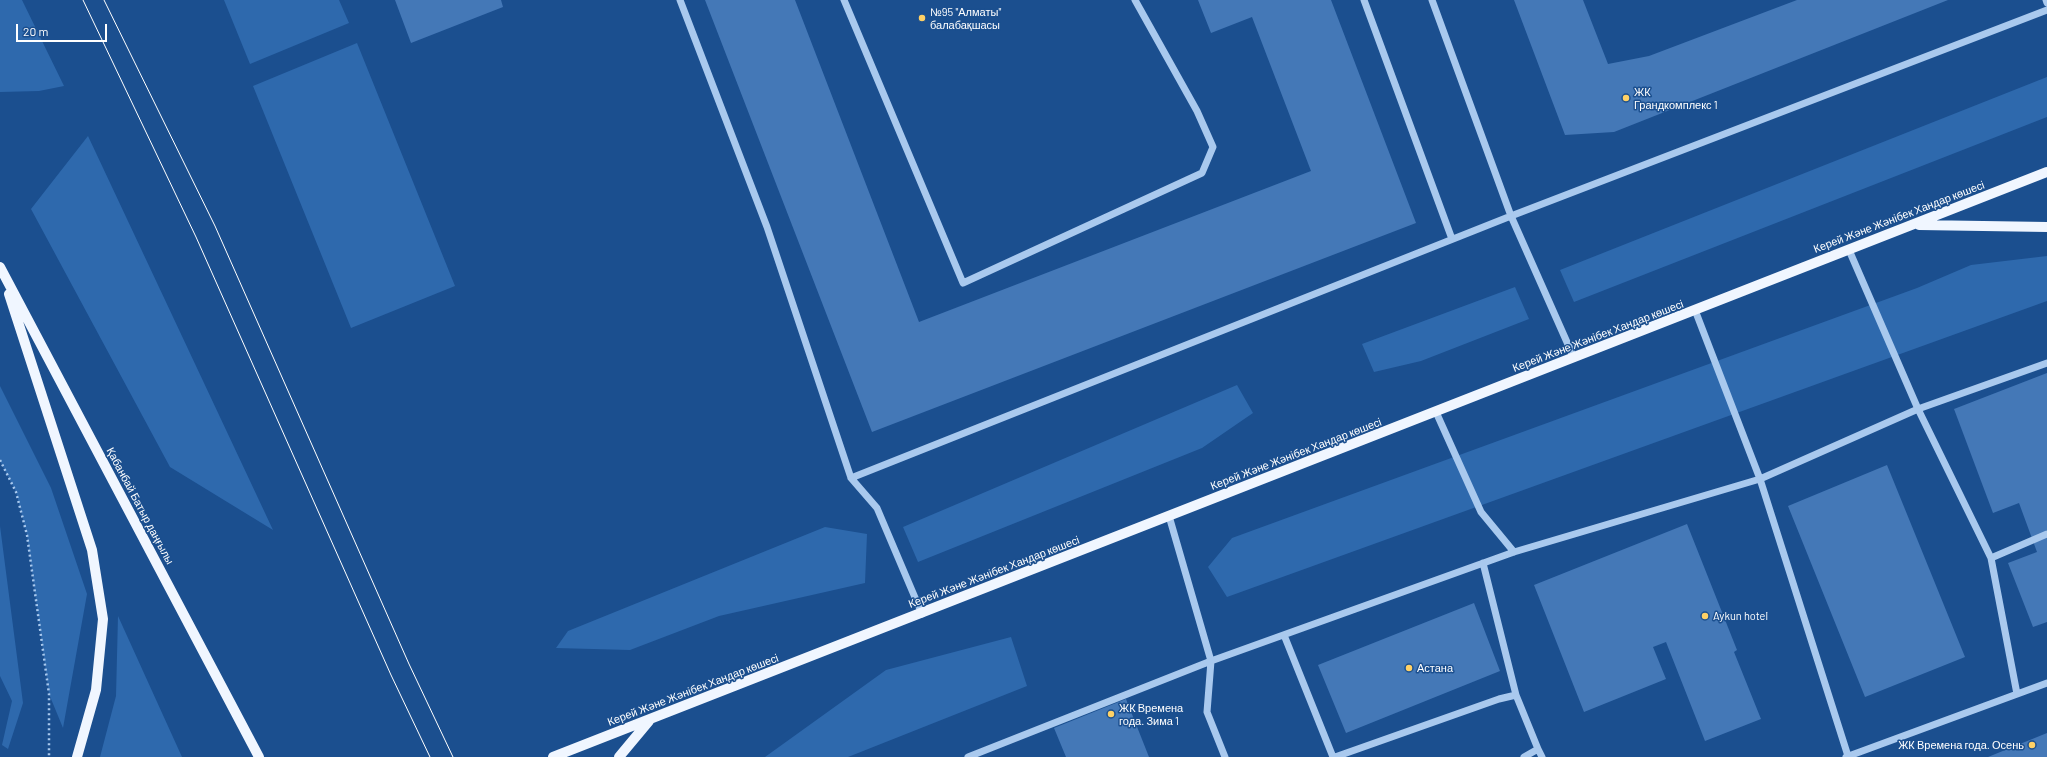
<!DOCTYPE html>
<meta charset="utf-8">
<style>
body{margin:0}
#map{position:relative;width:2047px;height:757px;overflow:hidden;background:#1b4f8f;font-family:Barlow,sans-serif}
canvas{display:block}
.scale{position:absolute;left:16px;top:24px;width:91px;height:18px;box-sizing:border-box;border:2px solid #fff;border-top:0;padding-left:5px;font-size:12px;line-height:14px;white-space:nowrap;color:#fff;-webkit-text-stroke:3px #1b4f8f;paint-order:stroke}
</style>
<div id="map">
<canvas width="2047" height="757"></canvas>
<div class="scale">20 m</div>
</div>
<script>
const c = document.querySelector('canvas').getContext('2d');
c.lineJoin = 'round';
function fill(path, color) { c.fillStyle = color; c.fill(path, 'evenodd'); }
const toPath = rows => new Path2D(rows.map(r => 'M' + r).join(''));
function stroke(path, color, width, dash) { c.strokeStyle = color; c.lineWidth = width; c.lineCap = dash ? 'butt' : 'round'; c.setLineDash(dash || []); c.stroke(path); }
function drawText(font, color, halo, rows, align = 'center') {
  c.font = font + ' Barlow,sans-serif'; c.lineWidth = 3; c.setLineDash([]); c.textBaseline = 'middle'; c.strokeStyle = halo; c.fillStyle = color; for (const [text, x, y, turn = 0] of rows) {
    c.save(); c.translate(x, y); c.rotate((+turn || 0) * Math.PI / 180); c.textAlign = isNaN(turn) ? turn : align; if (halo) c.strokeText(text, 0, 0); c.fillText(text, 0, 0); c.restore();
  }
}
const green = toPath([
 [0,0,22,0,64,86,39,91,0,92],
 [224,0,339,0,349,23,250,64],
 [357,43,455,286,351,328,253,86],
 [2047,77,2047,117,1574,302,1560,270],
 [88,136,273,530,170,467,31,209],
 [2047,256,2047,301,1227,597,1208,567,1232,538,1917,288,1971,265],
 [1515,287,1529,319,1421,361,1374,372,1362,344],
 [1237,385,1253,413,1202,448,918,562,903,527],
 [0,386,51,488,87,594,63,728,49,694,27,535,16,492,0,461],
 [0,526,23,703,8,749,2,745,12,701,0,676],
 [825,527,867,534,865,583,719,616,630,650,556,648,568,631],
 [118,616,182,757,100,757,116,696],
 [1011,637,1027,686,848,757,765,757,886,670]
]);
const building = toPath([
 [395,0,501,0,503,7,411,43],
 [705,0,795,0,919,322,1311,171,1252,17,1211,33,1198,0,1331,0,1416,223,872,432],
 [1514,0,1583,0,1608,64,1649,56,1797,0,1948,0,1614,132,1565,135],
 [2047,373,2047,622,2033,627,2008,563,2037,552,2019,503,1993,513,1954,409],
 [1887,465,1965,657,1865,697,1788,506],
 [1687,524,1737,650,1734,652,1761,719,1705,741,1666,642,1653,647,1666,679,1584,712,1534,585],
 [1474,603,1500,671,1346,733,1318,665],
 [1126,699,1149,757,1066,757,1054,728],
 [2047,733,2047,757,1988,757]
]);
const path = toPath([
 [0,460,16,492,27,535,49,694,49,757]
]);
const minor = toPath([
 [680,0,767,227,851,478],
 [844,0,963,283,1202,173,1213,147,1197,111,1135,0],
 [1364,0,1452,239],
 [1432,0,1511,216,1574,358],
 [2046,0,2047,3],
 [1849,250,1918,409,1991,558,2017,694],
 [1695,310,1760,479,1848,756],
 [1436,412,1481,512,1514,552],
 [1169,516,1211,661,1207,712,1225,757],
 [1991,558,2047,534],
 [1483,563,1516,695],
 [922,614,877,508,851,478,1511,216,2047,10],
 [1284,635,1333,757],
 [1538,749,1542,757],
 [968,757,1211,661,1514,552,1760,479,1918,409,2047,363],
 [1335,757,1499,699,1516,695,1538,749,1524,757],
 [1846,757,2047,683]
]);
const major = toPath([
 [1919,225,2047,227],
 [0,267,259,757],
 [9,294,92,550,103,619,96,690,77,757],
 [553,757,2047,172],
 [619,757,649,721]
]);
const tram = toPath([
 [83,0,196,237,391,675,430,757],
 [104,0,215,226,409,664,453,757]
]);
const markers = [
 [922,18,4,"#ffd166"],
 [1626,98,4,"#ffd166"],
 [1705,616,4,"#ffd166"],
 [1409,668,4,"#ffd166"],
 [1111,714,4,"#ffd166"],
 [2032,745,4,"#ffd166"]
];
const poiNames = [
 ["№95 \"Алматы\"",930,12],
 ["балабақшасы",930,25],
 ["ЖК",1634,92],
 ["Грандкомплекс 1",1634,105],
 ["Aykun hotel",1713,616],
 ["Астана",1417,668],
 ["ЖК Времена",1119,708],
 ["года. Зима 1",1119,721],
 ["ЖК Времена года. Осень",2024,745,"right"]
];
const streetNames = [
 ["Керей Және Жәнібек Хандар көшесі",1899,217,-21],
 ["Керей Және Жәнібек Хандар көшесі",1598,336,-21],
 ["Керей Және Жәнібек Хандар көшесі",1296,454,-21],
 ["Қабанбай Батыр даңғылы",140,506,62],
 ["Керей Және Жәнібек Хандар көшесі",994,572,-21],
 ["Керей Және Жәнібек Хандар көшесі",693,690,-21]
];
fill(green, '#2e69ad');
fill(building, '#4478b7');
stroke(path, '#a9c9ee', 2.5, [2, 3]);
stroke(minor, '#a9c9ee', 7);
stroke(major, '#f0f6ff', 10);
stroke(tram, '#fff', 1);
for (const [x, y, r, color] of markers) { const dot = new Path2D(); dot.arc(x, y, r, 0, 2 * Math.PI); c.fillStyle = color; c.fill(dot); stroke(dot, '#1b4f8f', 1.5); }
drawText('11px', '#fff', '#1b4f8f', poiNames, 'left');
drawText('11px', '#fff', '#1b4f8f', streetNames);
</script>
